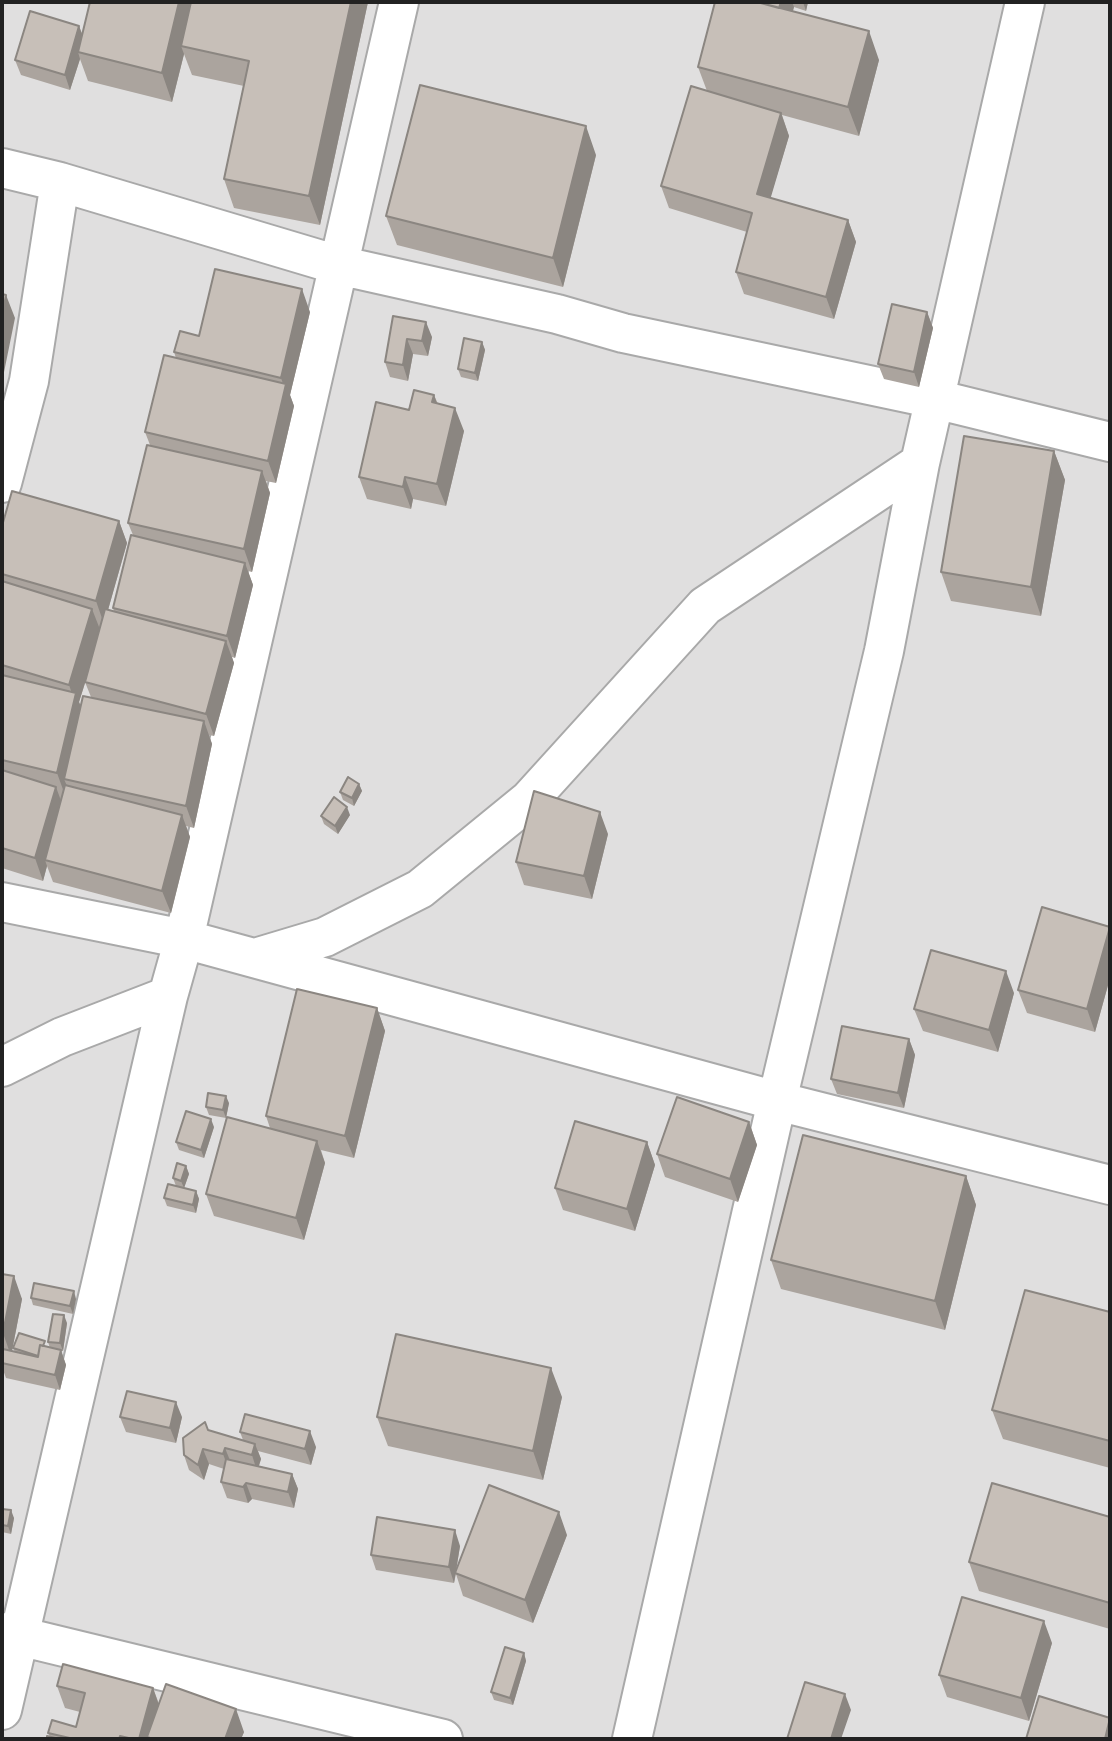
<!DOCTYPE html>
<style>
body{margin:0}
#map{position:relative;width:1112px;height:1741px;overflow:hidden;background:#f2efe9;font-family:"Open Sans",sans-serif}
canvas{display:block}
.frame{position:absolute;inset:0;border:4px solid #222;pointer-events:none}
</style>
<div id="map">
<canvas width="1112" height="1741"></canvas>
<div class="frame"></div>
</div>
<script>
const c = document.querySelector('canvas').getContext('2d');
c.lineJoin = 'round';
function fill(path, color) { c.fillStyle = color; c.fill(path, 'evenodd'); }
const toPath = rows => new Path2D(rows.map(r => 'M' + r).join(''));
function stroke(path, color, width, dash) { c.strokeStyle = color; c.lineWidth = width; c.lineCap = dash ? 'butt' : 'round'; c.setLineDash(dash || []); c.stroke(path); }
const residential = toPath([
 [2,2,1110,2,1110,1739,2,1739]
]);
const minor = toPath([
 [2,168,60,182,338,265,557,314,623,333,935,399,1110,442],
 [2,483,29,381,60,182],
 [2,902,184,939,777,1101,1110,1185],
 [255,958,325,937,420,889,529,800,705,606,920,463],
 [2,1067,62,1037,168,996],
 [2,1632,443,1739],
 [2,1710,168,996,184,939,399,2],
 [632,1739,777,1101,884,651,920,463,1025,2]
]);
const wall = toPath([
 [368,2,320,225,234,208,224,179,244,86,192,75,184,54,172,102,88,81,80,59,70,90,21,75,15,60,79,26,82,34],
 [715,2,808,2,806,11,794,7,793,11,879,60,859,136,782,115,789,136,770,198,848,220,856,242,834,319,744,294,736,272,747,232,669,208,661,186,707,91,698,67],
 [596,155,563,287,397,245,386,216],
 [310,312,290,395,294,406,276,483,266,481,270,493,252,572,248,571,253,585,235,658,232,657,234,663,214,736,209,735,212,744,194,828,186,826,190,837,171,913,53,882,47,866,43,881,2,868,2,526,119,521,127,543,108,610,114,611,113,608,133,535,128,523,150,445,145,432,176,358,174,352,199,336],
 [86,680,85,682,91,697,81,706,79,702],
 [927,312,933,328,919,387,884,379,878,364],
 [393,316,432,337,428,356,413,354,408,381,390,377,385,362],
 [482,342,485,350,478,381,461,377,458,369],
 [434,395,438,404,464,431,446,506,413,499,411,509,367,499,359,477,409,410],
 [1054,451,1065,480,1041,616,951,601,941,572],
 [359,784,362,791,354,806,343,800,340,792],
 [350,815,338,834,324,824,321,816],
 [608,834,592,899,524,885,516,862],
 [1110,927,1110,978,1095,1032,1027,1013,1018,990],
 [1014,993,998,1052,923,1031,914,1009],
 [377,1008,385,1031,354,1158,321,1150,325,1163,304,1240,214,1216,206,1194,270,1128,266,1116],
 [909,1039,915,1055,904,1108,837,1094,831,1079],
 [229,1103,226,1118,209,1115,206,1107],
 [749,1122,757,1145,738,1202,665,1177,657,1154],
 [214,1127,204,1158,179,1150,176,1142],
 [647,1142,655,1165,635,1231,563,1210,555,1188],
 [186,1166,189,1174,184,1188,196,1191,199,1199,196,1213,167,1206,164,1198,176,1186,173,1178],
 [966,1176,976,1205,945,1330,781,1289,771,1260],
 [2,1274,22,1299,12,1351,15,1352,13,1348,50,1348,48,1342,67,1323,63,1351,61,1351,66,1365,60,1390,6,1378,2,1367],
 [31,1298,76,1299,73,1314,33,1305],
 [1110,1312,1110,1468,1003,1439,992,1410],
 [562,1397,543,1480,388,1446,377,1417],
 [120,1417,182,1417,176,1443,126,1432],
 [208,1430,243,1440,240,1432,316,1447,311,1465,258,1451,261,1459,259,1466,292,1474,298,1489,294,1508,252,1499,248,1503,227,1498,221,1482,224,1469,209,1464,204,1480,189,1470,184,1455],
 [2,1509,14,1518,11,1534,2,1532],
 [1110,1517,1110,1629,979,1591,969,1562],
 [567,1535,533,1623,463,1596,456,1574,454,1583,376,1570,371,1555,460,1546,456,1571],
 [1052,1643,1029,1721,947,1697,939,1675],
 [524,1653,526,1661,513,1705,494,1700,491,1692],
 [57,1686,153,1688,159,1704,244,1732,241,1739,47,1739,50,1737,48,1733,76,1727,80,1712,65,1708]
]);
const shadedWall = toPath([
 [179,2,197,2,181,46,184,54,172,102,162,73],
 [351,2,368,2,320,225,309,196],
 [781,2,792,2,794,7,787,30,779,8],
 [803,2,808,2,806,11],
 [79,26,85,42,78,52,80,59,70,90,65,75],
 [869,31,879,60,859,136,848,107],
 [781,113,789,136,765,217,757,194],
 [586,126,596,155,563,287,553,258],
 [848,220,856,242,834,319,826,297],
 [302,289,310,312,290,395,294,406,276,483,268,461,285,389,281,378],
 [6,295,15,318,2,382,2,318],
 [927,312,933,328,919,387,914,372],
 [426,322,432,337,428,356,422,341],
 [407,339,413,354,408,381,403,365],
 [482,342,485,350,478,381,475,373],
 [434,395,442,417,432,402],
 [455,408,464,431,446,506,437,484],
 [1054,451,1065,480,1041,616,1031,587],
 [262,471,270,493,252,572,244,549],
 [405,477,413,499,411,509,403,487],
 [119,521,127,543,104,624,96,601],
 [245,563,253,585,235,658,227,636],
 [92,609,101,632,79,702,84,716,64,779,67,786,65,795,57,773,74,699,69,685],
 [226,641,234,663,214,736,206,714],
 [204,721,212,744,194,828,186,806],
 [359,784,362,791,354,806,352,798],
 [56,787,64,809,45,860,47,866,43,881,35,858],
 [347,807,350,815,338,834,335,826],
 [600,812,608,834,592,899,584,876],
 [182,815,190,837,171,913,162,891],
 [1110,927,1110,978,1095,1032,1087,1009],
 [1006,971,1014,993,998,1052,989,1030],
 [377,1008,385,1031,354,1158,345,1136],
 [909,1039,915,1055,904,1108,898,1093],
 [226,1096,229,1103,226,1118,223,1110],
 [211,1119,214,1127,204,1158,201,1150],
 [749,1122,757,1145,738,1202,730,1179],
 [317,1141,325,1163,304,1240,296,1218],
 [647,1142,655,1165,635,1231,627,1209],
 [186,1166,189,1174,184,1188,181,1181],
 [966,1176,976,1205,945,1330,935,1301],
 [196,1191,199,1199,196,1213,193,1205],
 [14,1276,22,1299,11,1356,3,1333],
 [74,1291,76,1299,73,1314,70,1306],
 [64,1315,67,1323,63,1351,60,1343],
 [61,1350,66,1365,60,1390,55,1375],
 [551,1368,562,1397,543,1480,533,1451],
 [176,1402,182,1417,176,1443,170,1428],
 [310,1431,316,1447,311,1465,305,1449],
 [255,1444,261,1459,257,1471,252,1455],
 [225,1448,231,1463,229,1470,223,1454],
 [203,1449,209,1464,204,1480,198,1465],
 [292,1474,298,1489,294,1508,288,1492],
 [246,1483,252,1499,248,1503,243,1487],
 [11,1510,14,1518,11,1534,8,1526],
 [559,1512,567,1535,533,1623,525,1600],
 [455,1530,460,1546,454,1583,449,1567],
 [1044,1621,1052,1643,1029,1721,1021,1698],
 [524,1653,526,1661,513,1705,510,1698],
 [153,1688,161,1711,147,1737,148,1739,139,1739],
 [845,1694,851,1710,841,1739,831,1739],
 [236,1709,244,1732,241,1739,225,1739],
 [1110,1721,1110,1739,1105,1739]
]);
const building = toPath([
 [90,2,179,2,162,73,78,52,90,2],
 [191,2,351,2,309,196,224,179,249,61,181,46,191,2],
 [715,2,757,2,869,31,848,107,698,67,715,2],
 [757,2,781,2,779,8,757,2],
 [30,11,79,26,65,75,15,60,30,11],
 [420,85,586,126,553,258,386,216,420,85],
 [691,86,781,113,757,194,848,220,826,297,736,272,752,213,661,186,691,86],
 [215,269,302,289,281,378,174,352,180,331,199,336,215,269],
 [2,294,6,295,2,318,2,294],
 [892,304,927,312,914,372,878,364,892,304],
 [393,316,426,322,422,341,407,339,403,365,385,362,393,316],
 [464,338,482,342,475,373,458,369,464,338],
 [164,355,286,384,268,461,145,432,164,355],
 [414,390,434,395,432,402,455,408,437,484,405,477,403,487,359,477,376,402,409,410,414,390],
 [964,436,1054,451,1031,587,941,572,964,436],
 [147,445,262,471,244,549,128,523,147,445],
 [12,491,119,521,96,601,2,574,2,526,12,491],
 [131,535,245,563,227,636,113,608,131,535],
 [2,581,92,609,69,685,2,665,2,581],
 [105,609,226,641,206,714,85,682,105,609],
 [2,675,76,693,57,773,2,760,2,675],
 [83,696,204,721,186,806,64,779,83,696],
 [2,770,56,787,35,858,2,848,2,770],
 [348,777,359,784,352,798,340,792,348,777],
 [65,785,182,815,162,891,45,860,65,785],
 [534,791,600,812,584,876,516,862,534,791],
 [334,797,347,807,335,826,321,816,334,797],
 [1042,907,1110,927,1087,1009,1018,990,1042,907],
 [931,950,1006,971,989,1030,914,1009,931,950],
 [297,989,377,1008,345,1136,266,1116,297,989],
 [842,1026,909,1039,898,1093,831,1079,842,1026],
 [208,1093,226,1096,223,1110,206,1107,208,1093],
 [677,1097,749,1122,730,1179,657,1154,677,1097],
 [186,1111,211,1119,201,1150,176,1142,186,1111],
 [227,1117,317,1141,296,1218,206,1194,227,1117],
 [575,1121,647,1142,627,1209,555,1188,575,1121],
 [803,1135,966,1176,935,1301,771,1260,803,1135],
 [177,1163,186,1166,181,1181,173,1178,177,1163],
 [168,1184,196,1191,193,1205,164,1198,168,1184],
 [2,1274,14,1276,3,1333,2,1334,2,1274],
 [34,1283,74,1291,70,1306,31,1298,34,1283],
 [1025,1290,1110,1312,1110,1441,992,1410,1025,1290],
 [53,1314,64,1315,60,1343,48,1342,53,1314],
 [19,1333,45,1341,43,1346,40,1345,38,1356,13,1348,19,1333],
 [396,1334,551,1368,533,1451,377,1417,396,1334],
 [40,1345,61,1350,55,1375,2,1363,3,1349,38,1357,40,1345],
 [127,1391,176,1402,170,1428,120,1417,127,1391],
 [245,1414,310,1431,305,1449,240,1432,245,1414],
 [205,1422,208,1430,255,1444,252,1455,225,1448,223,1454,203,1449,198,1465,184,1455,183,1438,205,1422],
 [226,1459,292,1474,288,1492,246,1483,243,1487,221,1482,226,1459],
 [992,1483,1110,1517,1110,1603,969,1562,992,1483],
 [489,1485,559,1512,525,1600,455,1573,489,1485],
 [2,1509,11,1510,8,1526,2,1525,2,1509],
 [377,1517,455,1530,449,1567,371,1555,377,1517],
 [962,1597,1044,1621,1021,1698,939,1675,962,1597],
 [505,1647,524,1653,510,1698,491,1692,505,1647],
 [63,1664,153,1688,139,1739,133,1739,120,1736,119,1739,74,1739,48,1733,52,1720,76,1727,85,1693,57,1686,63,1664],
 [805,1682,845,1694,831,1739,787,1739,805,1682],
 [166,1684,236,1709,225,1739,153,1739,147,1737,166,1684],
 [1039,1696,1110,1718,1105,1739,1026,1739,1039,1696],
 [47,1736,59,1739,47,1739,47,1736]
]);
fill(residential, '#e0dfdf');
stroke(minor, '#a9a9a9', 42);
stroke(minor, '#fff', 38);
fill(wall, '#aba49e');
fill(shadedWall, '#8b8681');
fill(building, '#c7bfb8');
stroke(building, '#8b8681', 2);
</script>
